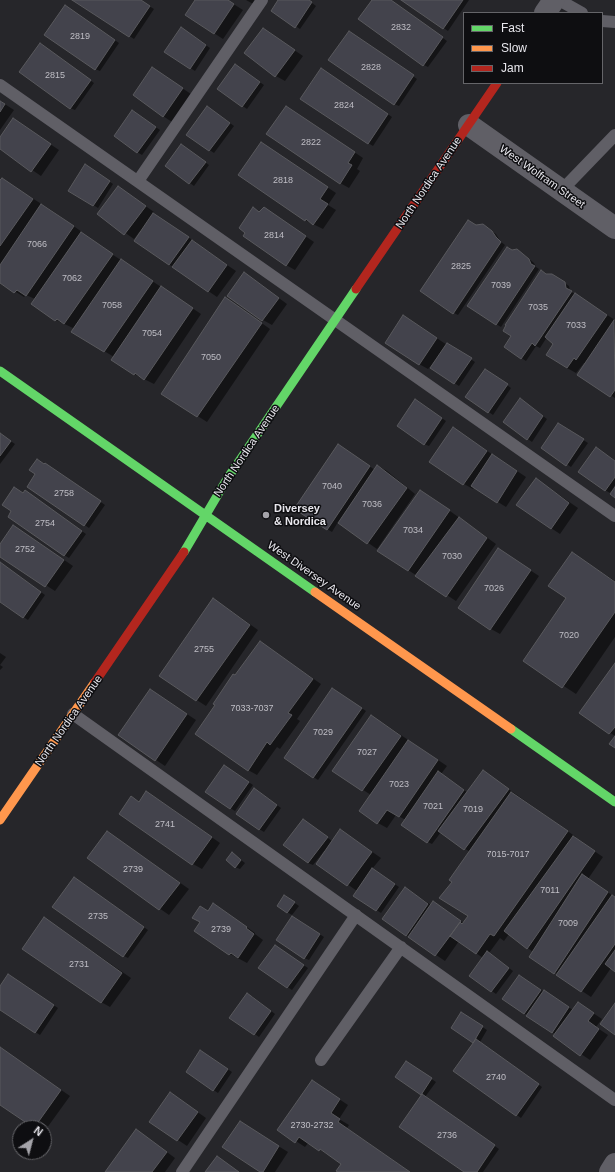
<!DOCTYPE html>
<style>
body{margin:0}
#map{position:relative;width:615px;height:1172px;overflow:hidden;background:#26262a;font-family:Helvetica,sans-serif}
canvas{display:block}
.legend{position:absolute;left:463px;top:12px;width:140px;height:72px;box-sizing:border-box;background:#0e0e11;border:1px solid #656569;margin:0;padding:5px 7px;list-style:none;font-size:12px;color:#e8e7ed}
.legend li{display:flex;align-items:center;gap:8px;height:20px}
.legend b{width:20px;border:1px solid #656569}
.north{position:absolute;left:12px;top:1120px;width:40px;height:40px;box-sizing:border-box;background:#0e0e11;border:1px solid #656569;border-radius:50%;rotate:36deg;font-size:11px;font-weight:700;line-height:16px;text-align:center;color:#e8e7ed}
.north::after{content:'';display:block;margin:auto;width:14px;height:18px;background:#a4a3a9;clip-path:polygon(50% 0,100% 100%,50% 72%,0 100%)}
</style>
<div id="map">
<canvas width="615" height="1172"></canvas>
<ul class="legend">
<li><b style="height:5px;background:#63d668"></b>Fast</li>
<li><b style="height:5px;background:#ff974d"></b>Slow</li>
<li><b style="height:5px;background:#b3261e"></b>Jam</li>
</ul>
<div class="north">N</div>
</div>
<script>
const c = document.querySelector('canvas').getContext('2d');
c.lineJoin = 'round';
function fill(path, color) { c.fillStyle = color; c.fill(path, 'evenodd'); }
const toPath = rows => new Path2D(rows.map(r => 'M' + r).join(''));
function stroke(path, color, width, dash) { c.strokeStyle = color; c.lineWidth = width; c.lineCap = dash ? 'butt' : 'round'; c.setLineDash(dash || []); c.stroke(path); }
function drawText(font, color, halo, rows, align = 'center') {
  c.font = font + ' Helvetica,sans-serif'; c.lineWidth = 3; c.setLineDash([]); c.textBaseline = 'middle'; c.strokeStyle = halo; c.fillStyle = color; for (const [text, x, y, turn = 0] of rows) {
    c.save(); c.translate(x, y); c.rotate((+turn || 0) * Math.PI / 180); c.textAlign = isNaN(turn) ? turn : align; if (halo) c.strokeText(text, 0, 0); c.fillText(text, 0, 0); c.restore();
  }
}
const shadow = toPath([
 [74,0,139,0,154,9,134,39],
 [197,0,227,0,243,10,223,39,186,15],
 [246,0,259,0,255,5],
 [279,0,308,0,316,6,300,29,272,11],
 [373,0,390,0,447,41,428,67,424,65],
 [402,0,469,0,448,31],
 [69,9,119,43,100,71,95,69],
 [263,29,303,56,285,81,276,76],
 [186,31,210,48,195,71,165,52],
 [354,35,417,79,399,106,394,104],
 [45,47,94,83,75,110,70,108],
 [239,68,264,85,247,109,218,89],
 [326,72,392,117,373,146,368,143],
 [161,74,191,94,172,122,163,116],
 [0,101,14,110,0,130],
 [212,110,234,126,214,153,187,135],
 [295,112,363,158,357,169,360,171,349,188,340,183],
 [137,114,160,130,142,155,137,152],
 [22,125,59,150,41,176,0,148,0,138],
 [261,143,336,193,328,205,336,210,323,229,305,220],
 [186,148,209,165,194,186,166,165],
 [90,168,113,184,98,208,69,190],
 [2,179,51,210,82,232,81,234,130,266,201,314,154,384,134,374,114,357,73,332,75,329,56,320,35,299,26,295,24,297,0,282,0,182],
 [127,193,154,212,153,214,197,243,196,244,236,271,217,297,135,241,142,232,140,231,134,239,98,214],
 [264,208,314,242,295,270,286,265,254,209,260,213],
 [477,226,487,228,496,234,500,241,505,245,458,315,454,313],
 [512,251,522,253,534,263,536,267,539,269,501,327,496,324],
 [547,275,557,278,569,286,570,291,615,320,615,398,579,375,586,364,584,363,576,373,567,368,555,344,547,337,540,348,536,346,526,361,505,347],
 [253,279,287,304,272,325,263,320],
 [235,304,270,329,207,422,162,393],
 [413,322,447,345,452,347,475,362,459,386,430,367,428,369,419,364],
 [490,373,511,388,493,415,467,396],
 [524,402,547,419,532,442,504,422],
 [420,403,446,421,429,446,424,444],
 [563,427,588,443,571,467,543,448],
 [453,428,526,477,506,507,474,487,473,489,464,484],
 [0,434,15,444,0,464],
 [343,448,375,470,378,466,387,471,415,494,377,549,338,522,332,532,327,529],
 [600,450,615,461,615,485,610,493,605,490],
 [45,465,49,466,105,505,89,528,29,487],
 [536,479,578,508,560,534,551,528],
 [23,494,29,494,86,534,69,558,64,555],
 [429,496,496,544,456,601,408,570],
 [22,531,73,566,55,591,0,556,0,545],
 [572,553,615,581,615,637,576,694,524,660,568,598],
 [507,555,539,576,500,634,491,629],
 [0,563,45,595,28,620,0,601],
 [223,605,258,630,206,706,160,676],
 [269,648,321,684,297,719,300,721,280,749,277,747,257,775,248,770,235,676],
 [0,653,6,657,0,665,3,667,0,670],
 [615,665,615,736,580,713],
 [151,690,196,720,165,766,119,735],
 [337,692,366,711,318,780,285,758],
 [380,721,447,766,441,774,467,792,483,771,576,837,575,838,603,857,588,879,615,897,615,971,611,968,591,997,530,956,533,952,509,934,504,941,500,938,489,953,513,971,496,994,470,975,483,958,459,941,445,961,383,919,405,888,431,905,442,908,464,923,469,916,470,852,441,832,432,844,428,842,406,820,396,815,387,828,378,823,371,795,334,771],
 [229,769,253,785,235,811,230,808],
 [259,792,281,808,264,832,259,829],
 [131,797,140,802,156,798,220,843,202,869,193,864],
 [307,823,332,841,333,841,341,830,381,858,372,869,399,887,381,913,354,895,357,891,317,863,325,852,324,851,313,865,308,863],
 [107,832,189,889,169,915,88,858],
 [232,853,245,863,240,869,235,867],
 [78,881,148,930,128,958,124,956],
 [289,899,299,906,292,915,287,912],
 [223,910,255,933,255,934,263,940,247,963,230,954,208,912],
 [297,919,324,937,309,960,304,958],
 [53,924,131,978,110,1007,101,1002],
 [279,949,308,968,292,990,260,968],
 [13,978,58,1008,40,1035,0,1009,0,988],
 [524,979,573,1010,578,1003,602,1019,596,1027,608,1035,590,1060,554,1036,555,1034,503,999],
 [252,996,275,1014,259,1037,231,1017],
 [466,1016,487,1030,480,1042,542,1087,521,1118,455,1071,475,1043,453,1028],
 [0,1048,70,1096,44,1132,44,1128,35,1128,0,1104],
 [205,1054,232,1072,218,1093,187,1072],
 [411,1065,436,1082,425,1097,499,1149,483,1172,466,1172,423,1095,396,1077],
 [321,1087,348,1105,339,1119,349,1125,347,1128,410,1172,340,1172,342,1163,329,1154,328,1155,309,1142,305,1147,279,1130],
 [179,1099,206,1118,187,1146,151,1122],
 [249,1128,288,1152,275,1172,261,1172],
 [145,1136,175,1158,165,1172,106,1172]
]);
const building = toPath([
 [72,0,141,0,150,6,129,37,72,0],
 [195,0,228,0,234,4,214,34,185,15,195,0],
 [278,0,309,0,312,2,295,28,271,11,278,0],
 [372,0,391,0,443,37,423,66,358,19,372,0],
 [401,0,463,0,443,29,401,0],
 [65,5,115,40,95,70,44,35,65,5],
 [181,27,206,45,190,69,164,52,181,27],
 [263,28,295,50,275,77,244,53,263,28],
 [349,31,414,75,394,105,328,60,349,31],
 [40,43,91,80,70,109,19,72,40,43],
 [235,64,260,82,242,107,217,89,235,64],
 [152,67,183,88,163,117,133,95,152,67],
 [321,68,388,114,368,144,300,99,321,68],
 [0,101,5,104,0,112,0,101],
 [207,106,230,123,209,151,186,135,207,106],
 [286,106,355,152,348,163,352,165,340,184,266,134,286,106],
 [132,110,156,127,137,153,114,136,132,110],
 [13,118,51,144,31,172,0,149,0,137,13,118],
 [261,142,328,187,320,199,328,204,313,225,306,219,305,221,238,175,261,142],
 [181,144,206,162,189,184,165,166,181,144],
 [85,164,110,181,93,206,68,191,85,164],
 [2,178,33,199,0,246,0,180,2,178],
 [118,186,146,206,124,235,97,214,118,186],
 [41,204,74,226,26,296,17,290,14,293,0,283,0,265,41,204],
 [253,207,259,212,264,207,306,236,286,266,243,236,245,233,239,228,253,207],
 [153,213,189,237,169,265,134,241,153,213],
 [468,220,476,225,483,224,492,231,496,237,501,242,453,314,420,291,468,220],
 [81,232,113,254,64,324,57,319,55,321,31,304,81,232],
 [192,240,227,265,208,292,172,267,192,240],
 [507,247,512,250,517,249,529,259,531,264,535,266,496,325,467,306,507,247],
 [121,259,153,281,104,352,71,332,121,259],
 [541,270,546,274,552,274,565,282,566,288,572,291,535,346,532,343,521,359,504,347,511,336,503,331,506,325,505,325,541,270],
 [244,272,279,298,262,321,227,296,244,272],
 [161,286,193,308,144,380,135,373,134,375,111,360,161,286],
 [575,293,607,315,576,360,574,358,567,368,546,355,553,344,545,337,575,293],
 [225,297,262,323,197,417,161,394,225,297],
 [403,315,437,338,419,365,385,343,403,315],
 [614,320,615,390,610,397,577,375,614,320],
 [447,343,472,358,454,384,430,368,447,343],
 [485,369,508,384,488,413,465,397,485,369],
 [520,398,543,416,527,440,503,422,520,398],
 [415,399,442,418,424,445,397,426,415,399],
 [558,423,584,439,566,466,541,448,558,423],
 [453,427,487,451,463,485,429,462,453,427],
 [0,433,11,441,0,456,0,433],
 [338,444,370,466,327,530,294,509,338,444],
 [596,447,615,461,615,477,605,491,578,472,596,447],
 [492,454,517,471,497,503,471,486,492,454],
 [37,459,44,464,45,463,101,501,84,526,27,487,35,474,29,470,37,459],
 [377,465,407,488,367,544,338,523,377,465],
 [536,478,569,503,551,529,516,505,536,478],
 [14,487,23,493,25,490,82,531,64,556,8,517,11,511,2,505,14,487],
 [615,487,615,498,610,494,615,487],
 [420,490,450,510,408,571,377,551,420,490],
 [459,517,487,538,446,597,415,576,459,517],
 [13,525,64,560,45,587,0,557,0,544,13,525],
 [498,548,531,570,490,630,458,608,498,548],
 [572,552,615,582,615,612,562,688,523,661,566,598,548,586,572,552],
 [0,562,41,592,23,618,0,602,0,562],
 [213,598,250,625,196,701,159,676,213,598],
 [260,641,313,679,288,713,292,715,270,745,267,742,248,771,195,734,215,705,213,704,233,674,235,675,260,641],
 [615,663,615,727,609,734,579,713,615,663],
 [332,688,362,708,313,778,284,758,332,688],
 [150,689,187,714,155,761,118,735,150,689],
 [371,715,401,736,362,791,332,771,371,715],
 [615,736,615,748,609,744,615,736],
 [408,740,438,760,399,817,387,810,377,824,359,811,408,740],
 [224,765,249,782,230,809,205,792,224,765],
 [483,770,509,789,464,850,438,831,483,770],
 [438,771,464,790,427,843,401,825,438,771],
 [254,788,277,805,259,830,236,814,254,788],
 [146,791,212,837,192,865,119,814,131,796,139,802,146,791],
 [511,792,568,831,494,936,490,934,476,954,450,936,460,922,462,924,468,916,439,898,452,882,449,880,511,792],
 [303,819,328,837,308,863,283,845,303,819],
 [340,829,372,852,347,886,316,864,340,829],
 [107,831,180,883,159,910,87,858,107,831],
 [573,836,595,851,527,949,504,931,573,836],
 [232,852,241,860,235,868,226,860,232,852],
 [372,868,395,884,376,911,353,896,372,868],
 [582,874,608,892,554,974,529,957,582,874],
 [74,877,144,927,123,957,52,907,74,877],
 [405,887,428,904,406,936,382,919,405,887],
 [284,895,295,902,287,913,277,906,284,895],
 [612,895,615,897,615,944,581,992,556,975,612,895],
 [433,901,461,921,435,956,408,937,433,901],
 [213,903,247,927,246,928,254,934,238,958,231,953,229,955,194,931,200,922,192,918,200,906,208,911,213,903],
 [292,916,320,934,304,959,276,940,292,916],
 [44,917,122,973,101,1003,22,949,44,917],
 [275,945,304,965,287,988,258,968,275,945],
 [615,950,615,972,605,964,615,950],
 [487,951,509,968,491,992,469,976,487,951],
 [8,974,54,1005,35,1033,0,1010,0,986,8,974],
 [519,975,541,990,524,1014,502,999,519,975],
 [544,990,569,1007,552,1033,526,1016,544,990],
 [247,993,271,1011,254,1035,229,1018,247,993],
 [578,1002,594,1013,588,1021,599,1029,580,1056,553,1036,578,1002],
 [615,1003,615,1035,600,1024,615,1003],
 [461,1012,483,1026,473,1043,451,1028,461,1012],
 [476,1039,539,1084,516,1116,453,1071,476,1039],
 [0,1047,61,1090,34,1128,0,1105,0,1047],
 [200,1050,228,1069,213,1091,186,1072,200,1050],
 [406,1061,432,1078,421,1095,395,1077,406,1061],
 [312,1080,340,1099,331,1113,340,1119,338,1122,410,1172,338,1172,336,1171,341,1164,320,1149,319,1151,299,1137,295,1143,277,1130,312,1080],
 [170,1092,198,1112,177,1141,149,1122,170,1092],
 [422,1094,495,1145,477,1172,464,1172,399,1127,422,1094],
 [240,1121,279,1146,263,1172,260,1172,222,1147,240,1121],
 [136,1129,167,1152,152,1172,105,1172,136,1129],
 [217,1156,239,1172,205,1172,217,1156]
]);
const lane = toPath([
 [559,0,582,13],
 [602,21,615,22],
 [0,85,615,516],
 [138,181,262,0],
 [561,191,615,135],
 [73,714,615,1100],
 [321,1060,401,947],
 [182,1172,356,915]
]);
const street = toPath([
 [545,13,554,0],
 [469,125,615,228],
 [610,1172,615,1164]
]);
const fast = toPath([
 [0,371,315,592],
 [184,552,227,479,356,289],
 [511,729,615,802]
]);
const slow = toPath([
 [315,592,511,729],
 [0,820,95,682]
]);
const jam = toPath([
 [356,289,497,83],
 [95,682,184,552]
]);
const markers = [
 [266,515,4,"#a4a3a9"]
];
const numberNames = [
 ["2832",401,28],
 ["2819",80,37],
 ["2828",371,68],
 ["2815",55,76],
 ["2824",344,106],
 ["2822",311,143],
 ["2818",283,181],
 ["2814",274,236],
 ["7066",37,245],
 ["2825",461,267],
 ["7062",72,279],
 ["7039",501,286],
 ["7058",112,306],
 ["7035",538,308],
 ["7033",576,326],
 ["7054",152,334],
 ["7050",211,358],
 ["7040",332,487],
 ["2758",64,494],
 ["7036",372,505],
 ["2754",45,524],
 ["7034",413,531],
 ["2752",25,550],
 ["7030",452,557],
 ["7026",494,589],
 ["7020",569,636],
 ["2755",204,650],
 ["7033-7037",252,709],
 ["7029",323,733],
 ["7027",367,753],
 ["7023",399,785],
 ["7021",433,807],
 ["7019",473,810],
 ["2741",165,825],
 ["7015-7017",508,855],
 ["2739",133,870],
 ["7011",550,891],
 ["2735",98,917],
 ["7009",568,924],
 ["2739",221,930],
 ["2731",79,965],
 ["2740",496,1078],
 ["2730-2732",312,1126],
 ["2736",447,1136]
];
const streetNames = [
 ["West Wolfram Street",542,177,35],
 ["North Nordica Avenue",429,183,-56],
 ["North Nordica Avenue",247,451,-56],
 ["West Diversey Avenue",314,576,35],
 ["North Nordica Avenue",69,721,-55]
];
const poiNames = [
 ["Diversey",274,509],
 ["& Nordica",274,522]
];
fill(shadow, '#0007');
fill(building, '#43434c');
stroke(building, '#59595d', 1);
stroke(lane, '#605f66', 12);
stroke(street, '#605f66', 22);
stroke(fast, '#63d668', 9);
stroke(slow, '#ff974d', 9);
stroke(jam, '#b3261e', 9);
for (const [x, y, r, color] of markers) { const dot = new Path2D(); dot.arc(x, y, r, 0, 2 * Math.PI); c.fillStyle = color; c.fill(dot); stroke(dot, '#0e0e11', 1.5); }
drawText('9px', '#bfbec5', null, numberNames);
drawText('11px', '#e8e7ed', '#0e0e11', streetNames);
drawText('bold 11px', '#e8e7ed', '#0e0e11', poiNames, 'left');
</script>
